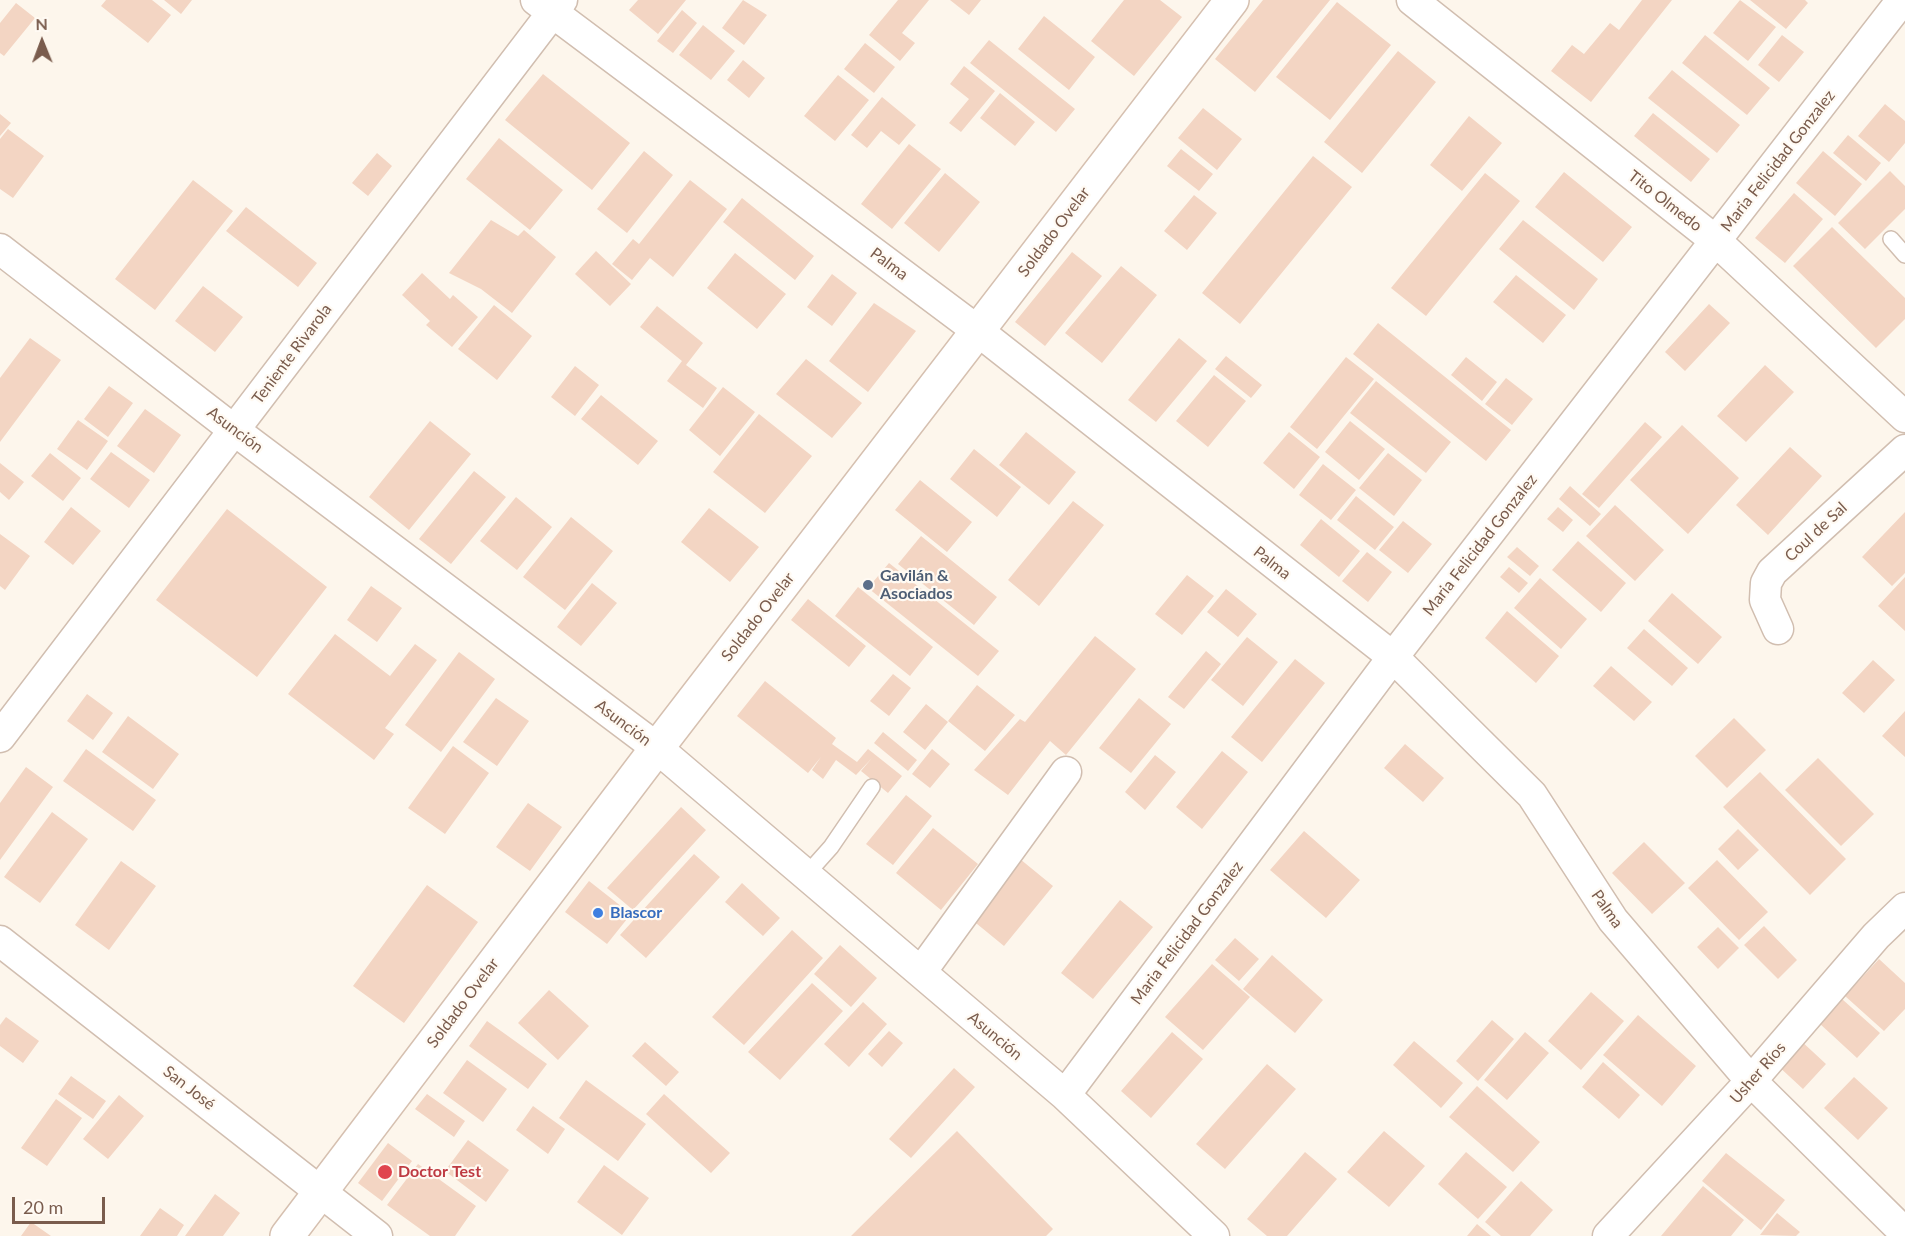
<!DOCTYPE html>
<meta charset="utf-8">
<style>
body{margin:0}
#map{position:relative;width:1905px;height:1236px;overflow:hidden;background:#fdf6ec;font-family:Lato,sans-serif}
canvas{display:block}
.north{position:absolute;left:12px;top:12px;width:60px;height:60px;-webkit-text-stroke:4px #fffaf3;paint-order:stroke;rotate:359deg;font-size:16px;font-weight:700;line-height:24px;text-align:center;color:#7a5c4d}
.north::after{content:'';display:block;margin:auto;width:21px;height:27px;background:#7a5c4d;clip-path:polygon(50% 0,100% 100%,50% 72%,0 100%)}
.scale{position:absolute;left:12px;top:1197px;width:93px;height:27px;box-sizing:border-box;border:3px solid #7a5c4d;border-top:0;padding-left:8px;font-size:18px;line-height:21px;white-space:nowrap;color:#7a5c4d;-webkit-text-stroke:4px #fffaf3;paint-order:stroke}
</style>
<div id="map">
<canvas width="1905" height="1236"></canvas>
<div class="north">N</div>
<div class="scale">20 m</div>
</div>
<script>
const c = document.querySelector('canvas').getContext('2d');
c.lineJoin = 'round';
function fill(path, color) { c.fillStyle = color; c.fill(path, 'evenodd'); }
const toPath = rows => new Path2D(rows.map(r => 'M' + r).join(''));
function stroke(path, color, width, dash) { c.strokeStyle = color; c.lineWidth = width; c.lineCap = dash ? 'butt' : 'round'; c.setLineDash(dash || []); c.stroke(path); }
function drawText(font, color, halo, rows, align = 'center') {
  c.font = font + ' Lato,sans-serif'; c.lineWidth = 4.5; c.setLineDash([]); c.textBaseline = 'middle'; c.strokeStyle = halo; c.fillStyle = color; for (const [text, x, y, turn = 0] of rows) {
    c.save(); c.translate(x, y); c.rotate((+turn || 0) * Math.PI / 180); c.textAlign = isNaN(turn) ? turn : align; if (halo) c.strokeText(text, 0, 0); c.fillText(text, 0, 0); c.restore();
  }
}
const building = toPath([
 [106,0,152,0,171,15,148,43,101,6],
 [164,0,192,0,181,14],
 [638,0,686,0,658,34,629,10],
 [743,0,767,15,744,45,722,28],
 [898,0,929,0,902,33,915,43,900,61,869,35],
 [950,0,981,0,969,15],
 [1124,0,1160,0,1182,17,1134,76,1091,41],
 [1263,0,1330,0,1255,92,1215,59],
 [1642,0,1672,0,1591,102,1551,71,1572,45,1584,54,1610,23,1619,30],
 [1740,0,1776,27,1748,61,1713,33],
 [1750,0,1805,0,1808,3,1786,29],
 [1337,2,1391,45,1330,120,1276,77],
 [16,3,35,18,4,56,0,53,0,23],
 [682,10,697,23,673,53,657,41],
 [1044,16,1095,57,1069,90,1018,49],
 [703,25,735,51,711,80,679,55],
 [1705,35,1770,88,1747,115,1682,63],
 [1782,35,1804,52,1779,82,1758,65],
 [989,40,1075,109,1056,132,970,63],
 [865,43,895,67,874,93,844,69],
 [1398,51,1436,82,1362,173,1324,142],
 [743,60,765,78,749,98,727,80],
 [964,66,995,91,961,132,949,123,969,99,950,84],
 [1672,70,1740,125,1717,153,1648,98],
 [543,74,630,143,592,190,505,120],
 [838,75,869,100,835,141,804,116],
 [1000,93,1035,122,1015,146,980,118],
 [882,97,916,125,899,145,881,131,867,148,851,135],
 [1885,104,1905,121,1905,143,1889,162,1858,136],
 [1203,108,1242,139,1217,170,1178,138],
 [1653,113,1710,159,1691,182,1634,136],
 [0,114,11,123,0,136],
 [1469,116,1502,143,1462,191,1430,165],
 [8,129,44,156,13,198,0,189,0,139],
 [1848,135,1881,163,1866,181,1833,153],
 [499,138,563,190,530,230,466,179],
 [909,144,941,169,892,229,861,204],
 [1181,149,1213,174,1199,191,1167,166],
 [644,151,673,175,627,233,597,209],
 [1823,151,1862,184,1835,216,1796,183],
 [377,153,392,166,368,196,352,183],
 [1313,156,1352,187,1240,324,1202,293],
 [1890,171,1905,186,1905,209,1865,249,1838,223],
 [1564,172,1632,227,1603,262,1535,207],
 [945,173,980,202,939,252,904,223],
 [1485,173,1520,201,1426,316,1391,288],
 [193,180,233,211,155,310,115,279],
 [690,180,727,209,673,277,650,258,632,280,612,264,633,239,639,244],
 [1794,193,1823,219,1785,263,1755,238],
 [1194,195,1217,213,1187,250,1164,231],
 [742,198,814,256,795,280,723,222],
 [246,207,317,263,298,287,226,231],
 [491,220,518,236,524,230,556,257,512,313,481,289,449,273],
 [1523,220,1598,279,1574,310,1499,249],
 [1832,227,1905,298,1905,319,1876,348,1793,266],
 [596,251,631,284,610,306,575,274],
 [1072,252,1102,276,1045,346,1015,322],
 [735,253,786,294,757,329,707,288],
 [1121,266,1157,295,1102,363,1065,333],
 [422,273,450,299,453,295,478,317,452,347,426,325,430,321,402,295],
 [832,274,857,293,832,326,807,307],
 [1516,275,1566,315,1543,343,1493,302],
 [203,286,243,317,215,352,175,321],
 [874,303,916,331,868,392,829,361],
 [1709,304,1730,323,1685,371,1665,352],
 [494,305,532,336,497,380,458,349],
 [657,306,703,343,686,365,717,388,703,408,667,381,682,361,640,327],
 [1378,323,1511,430,1486,461,1353,354],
 [30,338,61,360,0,442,0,378],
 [1179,338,1207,361,1156,422,1128,400],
 [1226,356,1262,385,1251,398,1215,369],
 [1346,357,1374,379,1317,449,1290,427],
 [1466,357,1497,382,1482,401,1451,375],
 [806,359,862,403,832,438,776,394],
 [1765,365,1794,392,1746,442,1717,416],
 [575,366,599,385,575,416,551,397],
 [1214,375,1246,401,1208,447,1176,421],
 [1506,378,1533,399,1512,425,1485,404],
 [1376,381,1451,442,1426,473,1350,413],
 [109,386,133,403,108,437,84,419],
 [723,387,755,412,720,456,689,430],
 [601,395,658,441,638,465,581,419],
 [145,409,181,435,154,473,117,446],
 [759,414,812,456,765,513,713,472],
 [78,420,108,441,87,470,57,449],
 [430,421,471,454,409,530,369,497],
 [1350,421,1385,449,1359,480,1325,452],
 [1645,422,1662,437,1599,508,1582,494],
 [1682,425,1739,478,1688,534,1630,480],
 [1026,432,1076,472,1049,505,999,465],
 [1289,432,1320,457,1294,489,1263,463],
 [1790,447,1822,476,1768,535,1736,505],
 [974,449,1021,487,997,517,950,479],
 [111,452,150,480,129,508,90,479],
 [50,453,81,478,63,501,31,476],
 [1388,453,1422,480,1394,516,1359,488],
 [0,463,24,482,9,500,0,492],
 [1323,464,1356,490,1331,520,1299,495],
 [474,471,506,497,451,564,419,539],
 [920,480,972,522,947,552,895,510],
 [1570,486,1601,514,1590,526,1559,499],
 [1356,496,1394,527,1375,550,1337,520],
 [516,497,552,527,517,570,480,541],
 [1073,501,1104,525,1039,606,1008,580],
 [1615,505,1664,550,1635,581,1586,536],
 [71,507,101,531,73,565,44,542],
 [1558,507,1573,520,1563,532,1547,519],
 [709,508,759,547,730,582,681,542],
 [227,509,327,587,257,677,156,600],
 [1905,512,1905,573,1892,586,1862,557],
 [571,517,613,551,565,610,523,577],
 [1321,519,1360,551,1339,577,1300,545],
 [1403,521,1432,544,1408,573,1379,550],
 [0,534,30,556,5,590,0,586],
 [921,536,997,597,974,625,898,564],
 [1578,541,1626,583,1601,612,1552,570],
 [1517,547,1539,566,1530,576,1507,557],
 [1367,552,1392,572,1368,602,1342,581],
 [889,563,999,651,978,676,868,588],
 [1509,567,1528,583,1519,593,1500,577],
 [1187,575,1214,596,1182,635,1155,614],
 [1905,577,1905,631,1878,606],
 [1540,578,1587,619,1561,649,1514,608],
 [592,583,617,603,581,646,557,627],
 [371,586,402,608,377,642,347,620],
 [858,587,933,647,910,676,835,616],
 [1226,589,1257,614,1238,637,1207,612],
 [1672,593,1722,637,1698,664,1648,621],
 [808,599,866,646,849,667,791,620],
 [1507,611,1559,656,1536,683,1485,638],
 [1644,629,1688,668,1672,686,1627,648],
 [335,634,390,676,415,644,437,660,385,728,394,734,374,760,288,694],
 [1095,636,1136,669,1066,755,1050,741,1008,795,974,770,1020,719,1025,722],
 [1247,637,1278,662,1243,706,1211,680],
 [1206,651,1221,664,1184,709,1168,697],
 [459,652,495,679,441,752,405,725],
 [1295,659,1325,683,1262,762,1231,737],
 [1873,660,1895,680,1864,713,1842,693],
 [1611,666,1652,702,1634,721,1593,686],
 [893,674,911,688,889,716,870,701],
 [765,681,836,738,832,744,857,762,868,749,902,776,888,793,861,771,872,758,856,775,836,760,823,779,812,770,821,757,808,773,737,716],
 [977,685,1015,715,985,751,948,721],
 [87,694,113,713,93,740,67,721],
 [496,698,529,721,497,766,463,742],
 [1139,698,1171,724,1131,773,1099,748],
 [926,704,948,722,925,750,903,732],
 [1905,711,1905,757,1882,736],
 [128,716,179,754,153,789,102,752],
 [1734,718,1766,750,1727,788,1695,756],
 [883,732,917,760,908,771,874,743],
 [1405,744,1444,778,1423,802,1384,768],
 [453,746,489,773,445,834,408,808],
 [86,749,156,800,133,831,63,781],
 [932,749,950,764,930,788,912,774],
 [1222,751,1248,772,1202,829,1176,807],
 [1155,755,1176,772,1145,810,1125,792],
 [1818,758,1874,814,1841,846,1785,790],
 [26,767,53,787,0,860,0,803],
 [1760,772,1846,859,1810,895,1723,807],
 [906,795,932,816,893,865,866,844],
 [528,803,562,827,530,871,496,847],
 [681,807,706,830,633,910,607,888],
 [52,812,88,839,40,903,4,877],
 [933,828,978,864,941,910,896,873],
 [1738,829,1759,850,1738,870,1718,849],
 [1304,831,1360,880,1326,918,1270,870],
 [1644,842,1685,883,1652,914,1612,873],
 [694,854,720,877,646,958,620,935],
 [1020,859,1053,886,1004,946,971,919],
 [1717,860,1768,912,1739,940,1688,888],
 [121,861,156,886,109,950,75,925],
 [589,881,631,914,607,944,565,912],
 [742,883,780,918,763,936,725,902],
 [427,885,478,922,404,1023,353,986],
 [1120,900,1153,927,1093,999,1061,973],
 [1764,926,1797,960,1778,979,1744,945],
 [1718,927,1739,948,1718,969,1697,947],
 [792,930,823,958,744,1045,712,1017],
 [1235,938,1259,959,1239,981,1215,960],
 [840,945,877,978,851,1007,814,974],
 [1272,955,1323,1000,1295,1033,1243,989],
 [1879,959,1905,983,1905,1009,1884,1031,1845,996],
 [1212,964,1250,997,1203,1050,1165,1017],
 [812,983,843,1011,780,1080,748,1052],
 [549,990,589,1026,558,1060,518,1023],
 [1591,992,1624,1021,1581,1070,1548,1041],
 [1842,999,1880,1033,1857,1058,1819,1023],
 [863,1002,887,1024,849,1067,824,1044],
 [1638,1015,1696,1066,1662,1106,1603,1055],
 [6,1017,39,1041,23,1063,0,1046,0,1025],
 [1492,1020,1514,1039,1478,1081,1456,1061],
 [487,1021,547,1064,528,1089,469,1046],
 [889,1031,903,1043,882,1067,868,1054],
 [1172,1032,1203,1059,1151,1118,1121,1091],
 [1525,1032,1549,1053,1507,1100,1484,1080],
 [1799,1039,1826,1064,1803,1089,1776,1064],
 [1414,1041,1463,1083,1441,1108,1393,1065],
 [645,1042,679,1072,666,1086,632,1056],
 [467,1060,507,1089,483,1122,443,1093],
 [1603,1062,1640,1095,1619,1119,1582,1087],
 [1267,1064,1296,1089,1225,1169,1196,1144],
 [954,1068,975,1087,911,1158,889,1139],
 [71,1076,106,1101,93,1119,58,1094],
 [1854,1077,1888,1108,1858,1140,1824,1108],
 [586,1080,646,1124,618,1161,559,1118],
 [1477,1086,1540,1142,1513,1172,1449,1117],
 [427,1094,465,1121,454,1137,415,1109],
 [664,1094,730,1153,711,1173,646,1114],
 [119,1095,144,1116,108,1159,83,1139],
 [56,1099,82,1118,47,1166,21,1148],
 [533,1106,565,1129,548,1154,516,1130],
 [957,1131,1053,1229,1046,1236,851,1236],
 [1384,1131,1425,1166,1389,1207,1347,1172],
 [468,1140,509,1170,486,1202,445,1171],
 [388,1143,412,1161,382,1201,358,1183],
 [1305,1152,1337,1179,1287,1236,1267,1236,1247,1219],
 [1466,1152,1507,1187,1478,1219,1438,1184],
 [1726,1153,1785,1200,1761,1230,1702,1181],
 [418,1164,476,1206,455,1236,430,1236,387,1205],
 [604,1165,649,1198,622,1235,577,1202],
 [1521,1181,1553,1210,1530,1236,1501,1236,1485,1222],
 [1703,1186,1744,1220,1731,1236,1661,1236],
 [215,1194,240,1213,223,1236,185,1236],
 [160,1208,184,1225,177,1236,140,1236],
 [1777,1213,1800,1232,1796,1236,1760,1235],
 [31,1222,51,1236,21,1236],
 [1477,1224,1491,1236,1467,1236]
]);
const lane = toPath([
 [1891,239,1905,255],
 [806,875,831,847,872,787]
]);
const street = toPath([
 [536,0,978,331,1393,657,1532,795,1613,920,1751,1081,1905,1233],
 [1412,0,1716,241,1905,417],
 [0,249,234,430,657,748,1065,1095,1214,1236],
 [1778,629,1765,600,1766,583,1772,572,1905,450],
 [0,737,562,0],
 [0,941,377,1236],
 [921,972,1066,772],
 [1065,1095,1393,657,1902,0],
 [1608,1236,1751,1081,1876,936,1905,908]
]);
const secondary = toPath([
 [287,1236,657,748,1232,0]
]);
const markers = [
 [868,585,6,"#5c6f8a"],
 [598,913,6,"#3f7fe0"],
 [385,1172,8,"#e0444e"]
];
const streetNames = [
 ["Maria Felicidad Gonzalez",1778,161,-52],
 ["Tito Olmedo",1665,201,38],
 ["Soldado Ovelar",1054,232,-53],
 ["Palma",889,264,37],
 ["Teniente Rivarola",292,354,-53],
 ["Asunción",235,430,37],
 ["Coul de Sal",1816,532,-43],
 ["Maria Felicidad Gonzalez",1480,545,-52],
 ["Palma",1272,563,38],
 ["Soldado Ovelar",758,617,-52],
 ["Asunción",623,723,37],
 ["Palma",1607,909,55],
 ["Maria Felicidad Gonzalez",1187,933,-53],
 ["Soldado Ovelar",463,1003,-53],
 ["Asunción",995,1036,40],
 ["Usher Ríos",1758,1073,-49],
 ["San José",189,1088,38]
];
const serviceNames = [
 ["Gavilán &",880,576],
 ["Asociados",880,594]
];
const shopNames = [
 ["Blascor",610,913]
];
const healthNames = [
 ["Doctor Test",398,1172]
];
fill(building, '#f3d5c3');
stroke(lane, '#d1beb0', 18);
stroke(street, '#d1beb0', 33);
stroke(secondary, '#d6c0b0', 36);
stroke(lane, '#fff', 15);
stroke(street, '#fff', 30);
stroke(secondary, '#fff', 33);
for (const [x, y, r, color] of markers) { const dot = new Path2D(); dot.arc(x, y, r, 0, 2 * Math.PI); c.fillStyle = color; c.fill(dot); stroke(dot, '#fffaf3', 2); }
drawText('16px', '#7a5c4d', '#fffaf3', streetNames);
drawText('bold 16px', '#4e5e75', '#fffaf3', serviceNames, 'left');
drawText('bold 16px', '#366cbe', '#fffaf3', shopNames, 'left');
drawText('bold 16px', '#be3a42', '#fffaf3', healthNames, 'left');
</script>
